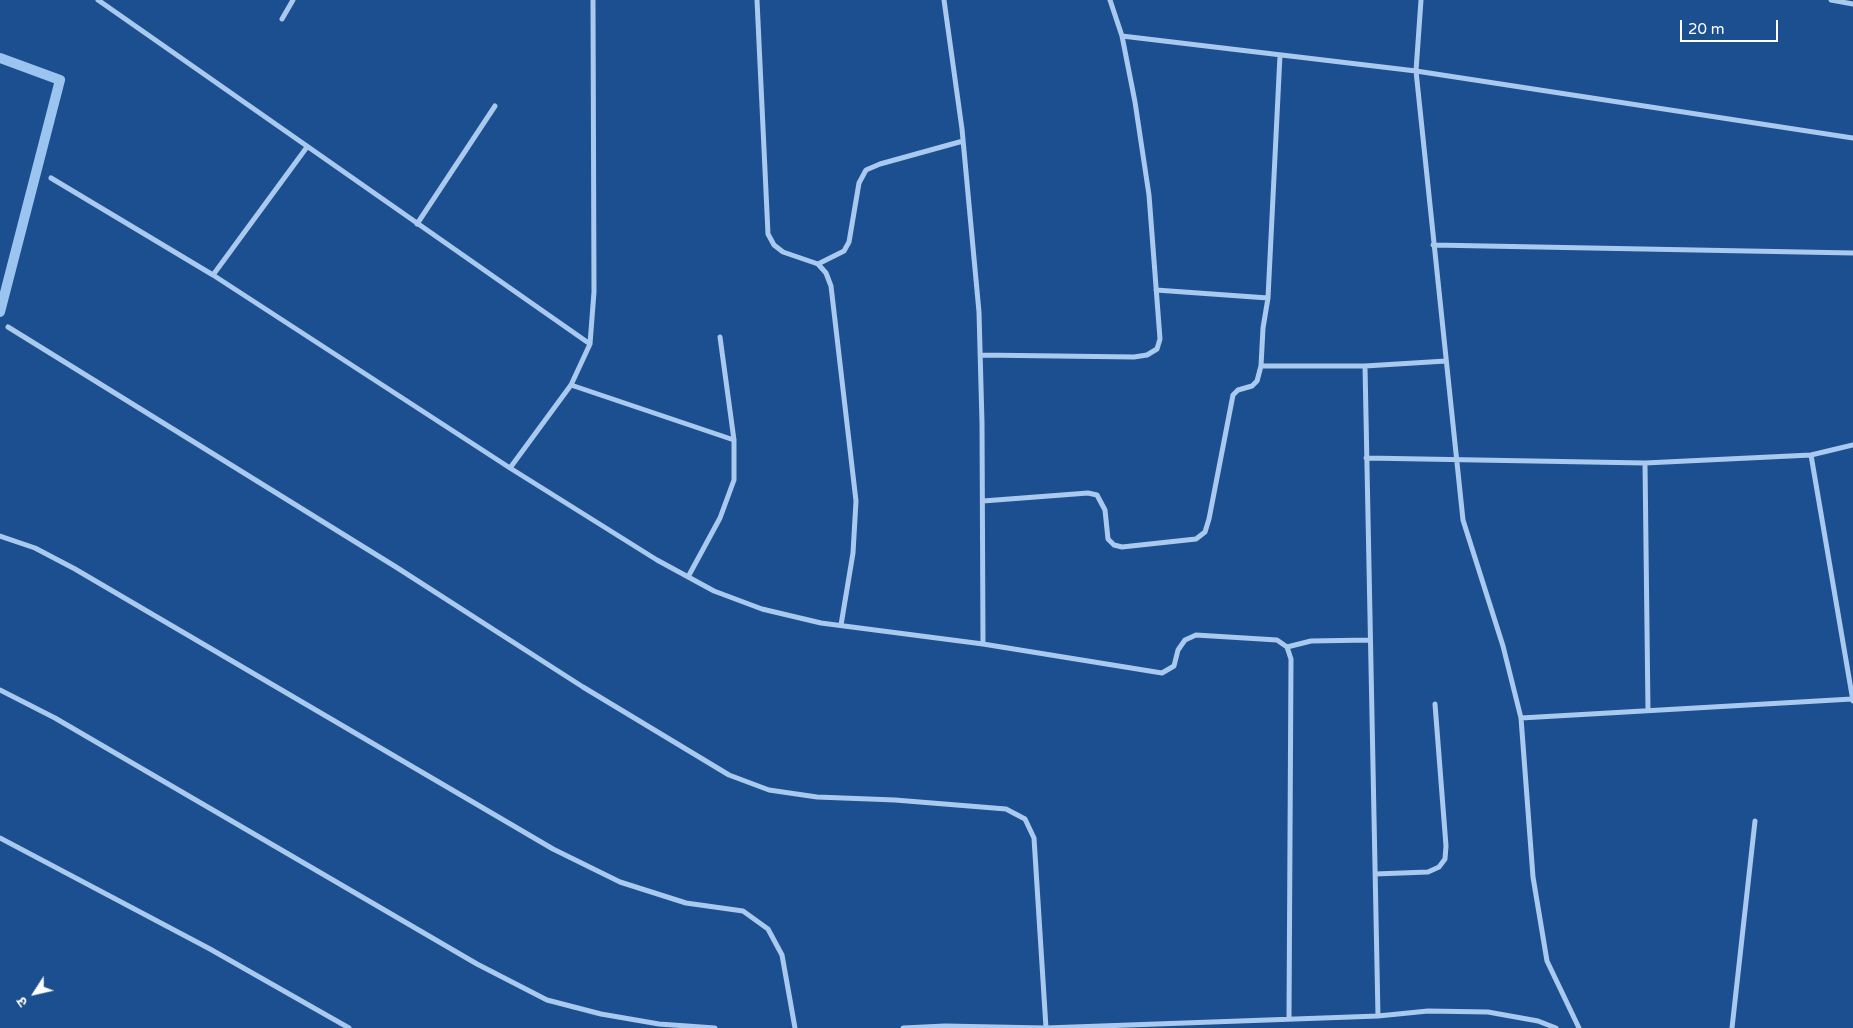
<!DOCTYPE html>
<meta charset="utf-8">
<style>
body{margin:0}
#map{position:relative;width:1853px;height:1028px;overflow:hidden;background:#1b4f8f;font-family:"Varela Round","Noto Sans Devanagari",sans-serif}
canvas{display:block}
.north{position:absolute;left:10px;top:968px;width:50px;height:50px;-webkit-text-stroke:4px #1b4f8f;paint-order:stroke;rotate:235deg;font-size:14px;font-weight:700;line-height:20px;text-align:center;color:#fff}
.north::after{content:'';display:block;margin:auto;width:18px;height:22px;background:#fff;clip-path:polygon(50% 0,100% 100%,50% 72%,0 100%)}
.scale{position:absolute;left:1680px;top:20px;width:98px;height:22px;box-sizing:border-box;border:2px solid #fff;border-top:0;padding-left:6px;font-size:15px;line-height:18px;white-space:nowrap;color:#fff;-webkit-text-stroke:4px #1b4f8f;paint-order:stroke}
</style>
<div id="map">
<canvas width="1853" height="1028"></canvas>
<div class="north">उ</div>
<div class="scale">20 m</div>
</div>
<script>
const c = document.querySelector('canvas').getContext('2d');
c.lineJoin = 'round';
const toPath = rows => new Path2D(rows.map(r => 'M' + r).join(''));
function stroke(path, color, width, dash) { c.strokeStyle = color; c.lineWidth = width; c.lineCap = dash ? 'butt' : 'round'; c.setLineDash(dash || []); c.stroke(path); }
const stream = toPath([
 [0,58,60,80,0,312]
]);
const minor = toPath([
 [98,0,590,344],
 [757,0,768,234,774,245,783,252,818,264,826,273,831,286,856,501,853,553,841,625],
 [944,0,962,129,979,312,982,423,983,644],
 [1110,0,1122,36],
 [1831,0,1853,4],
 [282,19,293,0],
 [1280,55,1268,298,1263,328,1261,366,1365,366,1378,1016,1428,1011,1488,1012,1538,1021,1556,1028],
 [51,178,213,275,510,468,657,560,714,591,762,609,821,623,983,644,1162,673,1174,666,1178,650,1185,640,1196,635,1277,640,1287,647,1291,659,1289,1018],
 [417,224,495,106],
 [1433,245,1853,253],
 [818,264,844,251,849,242,859,183,866,170,880,164,963,141],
 [213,275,307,147],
 [1156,290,1268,298],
 [8,327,396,567,583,687,729,775,769,790,817,797,895,800,1006,809,1025,819,1034,838,1046,1028],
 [980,355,1134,357,1147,355,1157,349,1160,339,1149,195,1135,102,1122,36,1416,71,1421,0],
 [1365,366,1446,361],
 [571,385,734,440],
 [1811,455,1853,701],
 [1366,458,1645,463,1811,455,1853,445],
 [1645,463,1648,710],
 [510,468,571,385,590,344,594,292,593,0],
 [983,501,1088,493,1097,495,1105,510,1108,539,1114,545,1122,547,1196,539,1205,532,1209,519,1233,395,1238,390,1252,386,1257,381,1261,366],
 [0,536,35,548,75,569,553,849,620,882,686,903,743,911,768,929,782,955,795,1028],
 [688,577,720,518,734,480,734,440,720,337],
 [1287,647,1311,641,1370,640],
 [0,690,55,718,477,964,547,1000,601,1014,659,1024,715,1028],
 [1521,718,1852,699],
 [0,838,210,949,349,1028],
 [1375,874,1428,872,1439,867,1445,859,1446,846,1435,704],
 [903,1028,945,1026,1046,1028,1378,1016],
 [1579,1028,1547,961,1533,877,1521,718,1503,646,1463,520,1416,71,1853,138],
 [1732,1028,1755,821]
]);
stroke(stream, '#9cc4f0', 10);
stroke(minor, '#a9c9ee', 5);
</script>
